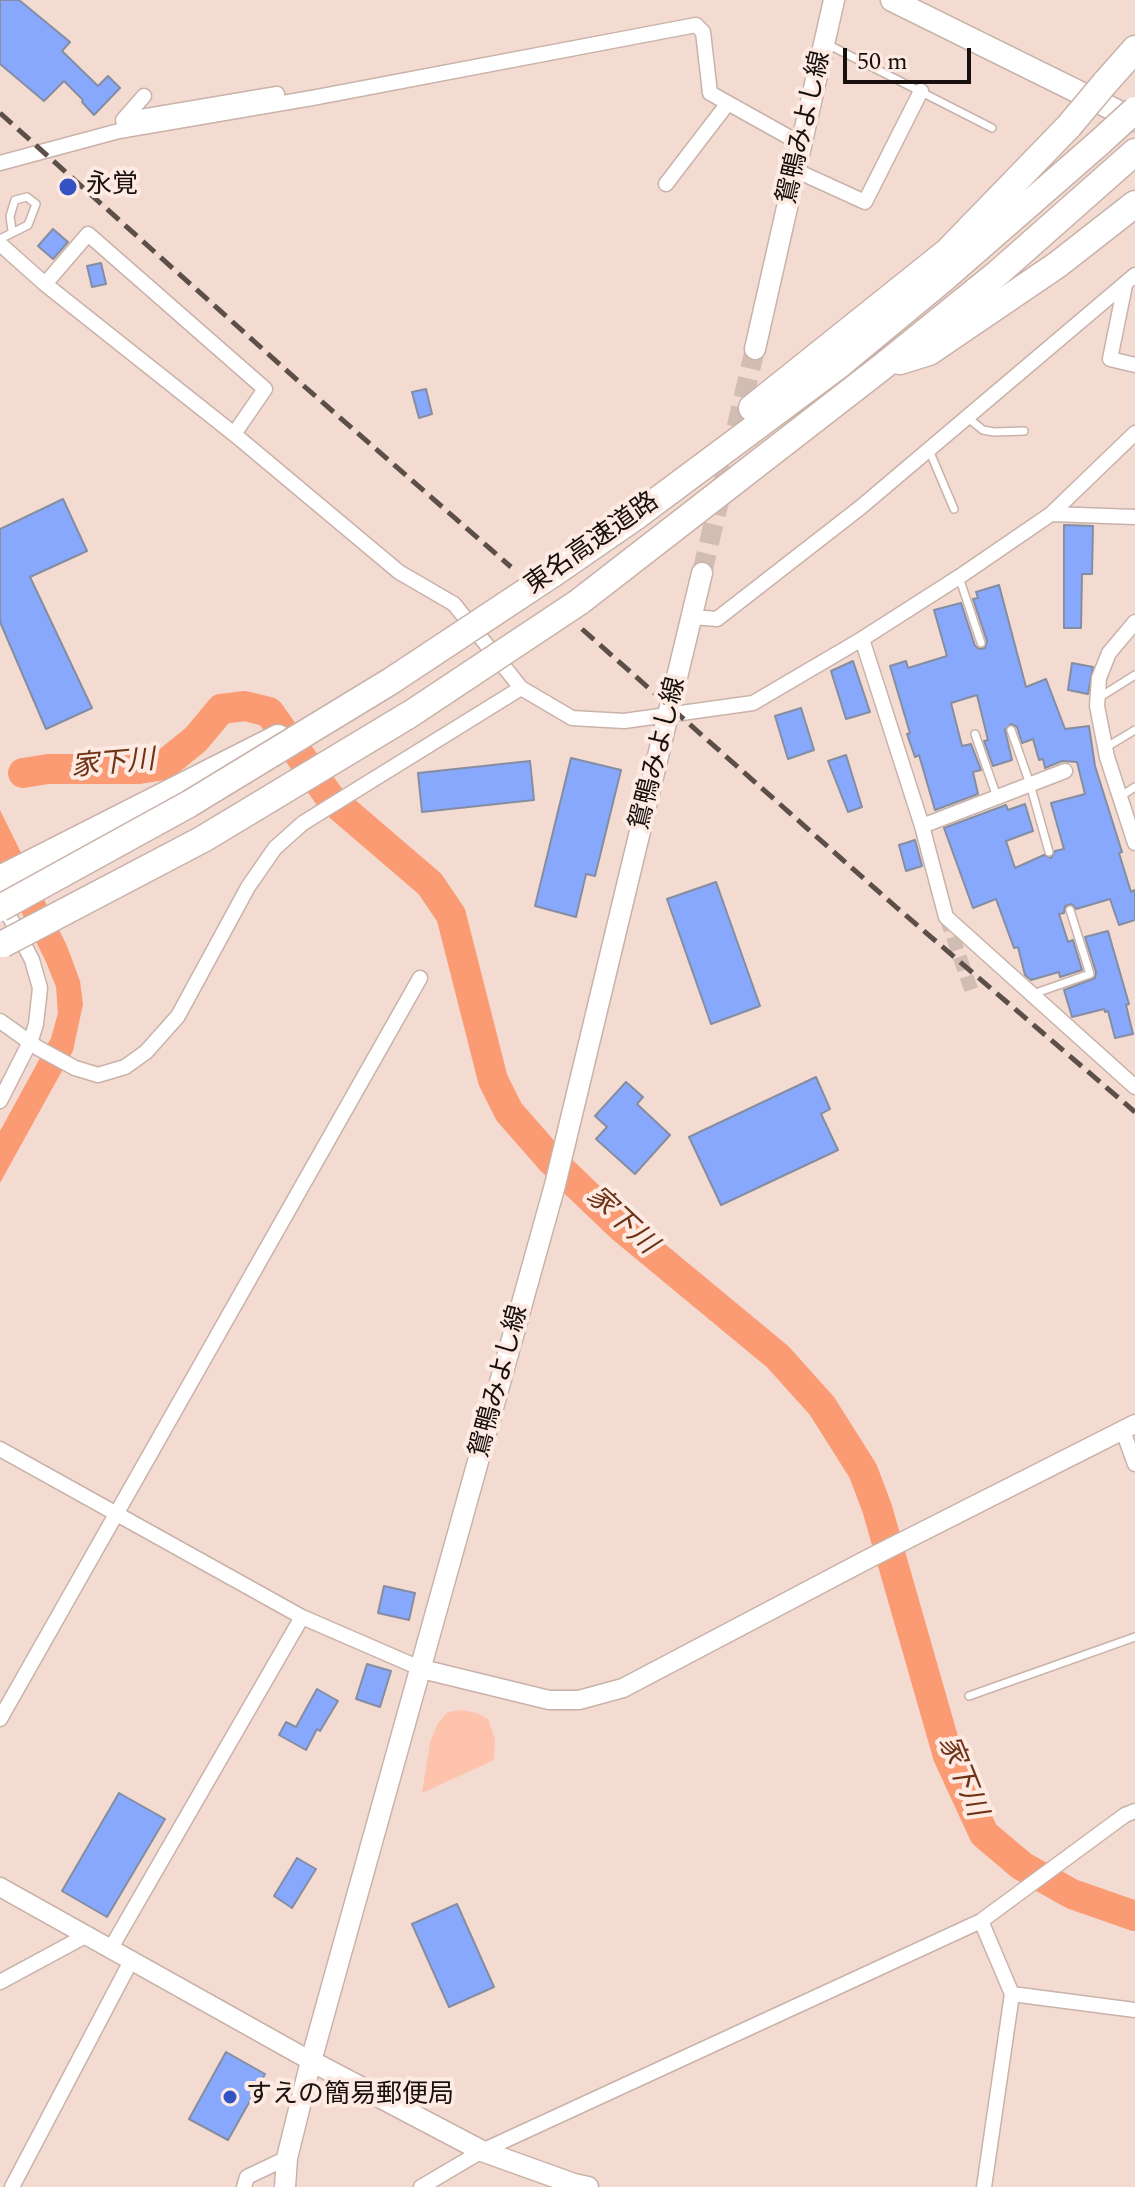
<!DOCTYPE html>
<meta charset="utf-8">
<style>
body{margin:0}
#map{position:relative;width:1135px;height:2187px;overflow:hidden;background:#f3dbd2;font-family:Spectral,serif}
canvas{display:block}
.scale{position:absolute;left:843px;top:48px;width:128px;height:36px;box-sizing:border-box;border:4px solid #18100d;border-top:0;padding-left:10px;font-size:24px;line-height:28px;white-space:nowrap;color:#18100d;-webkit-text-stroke:6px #fdeae2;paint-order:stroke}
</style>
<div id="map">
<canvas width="1135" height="2187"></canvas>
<div class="scale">50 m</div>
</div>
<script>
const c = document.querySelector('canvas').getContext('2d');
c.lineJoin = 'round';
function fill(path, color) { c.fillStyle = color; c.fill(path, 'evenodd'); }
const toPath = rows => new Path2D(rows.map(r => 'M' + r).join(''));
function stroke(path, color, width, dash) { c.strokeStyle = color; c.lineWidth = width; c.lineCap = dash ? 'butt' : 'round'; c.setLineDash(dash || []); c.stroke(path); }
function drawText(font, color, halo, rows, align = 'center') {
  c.font = font + ' Spectral,"Noto Sans JP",serif'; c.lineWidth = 8; c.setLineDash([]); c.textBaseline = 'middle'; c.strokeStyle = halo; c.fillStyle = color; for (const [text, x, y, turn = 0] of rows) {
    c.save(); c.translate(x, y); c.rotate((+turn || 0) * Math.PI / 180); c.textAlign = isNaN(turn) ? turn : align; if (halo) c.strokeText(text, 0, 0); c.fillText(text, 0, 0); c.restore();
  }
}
const green = toPath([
 [462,1710,477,1713,488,1719,495,1739,494,1760,422,1793,430,1742,438,1723,448,1712]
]);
const water = toPath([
 [0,810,67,946,80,981,83,1004,73,1051,0,1183,0,1131,51,1038,58,1013,56,987,46,962,0,869]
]);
const river = toPath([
 [23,773,48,769,139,769,164,765,196,739,221,709,245,706,269,712,331,799,430,884,451,915,493,1080,509,1112,552,1161,621,1227,778,1357,822,1406,863,1471,877,1508,948,1756,984,1834,1022,1866,1072,1894,1135,1916]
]);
const building = toPath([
 [0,0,19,0,70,42,62,51,98,86,108,76,120,88,94,115,82,102,83,100,64,81,44,101,0,64,0,0],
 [53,229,68,242,53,259,38,246,53,229],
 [101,263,106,284,92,287,87,266,101,263],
 [426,389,432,414,419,418,412,392,426,389],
 [63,499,87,551,30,577,92,708,46,729,0,622,0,529,63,499],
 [1064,525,1093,526,1092,574,1082,574,1081,628,1064,628,1064,525],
 [999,585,1026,687,1046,679,1065,729,1089,726,1095,766,1122,852,1119,853,1131,892,1135,890,1135,920,1119,925,1110,899,1076,909,1072,904,1065,906,1064,913,1059,914,1068,942,1073,940,1082,970,1060,977,1059,972,1031,980,1025,975,1018,947,1014,948,996,899,973,908,944,828,1006,805,1008,810,1025,804,1033,831,1006,841,1015,868,1044,855,1051,858,1055,851,1064,849,1051,803,1085,794,1077,762,1062,761,1045,768,1043,759,1039,760,1033,739,1022,743,1017,727,1011,724,1005,730,1012,760,993,766,984,741,988,740,977,695,951,703,962,746,971,744,981,770,973,772,978,794,935,810,919,755,915,757,907,734,910,733,890,666,906,661,908,668,947,656,934,610,961,603,975,646,979,649,985,648,987,641,973,599,978,598,976,592,999,585],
 [853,661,870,712,846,719,831,671,853,661],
 [1072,663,1093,667,1088,694,1068,690,1072,663],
 [801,708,814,750,788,759,775,716,801,708],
 [846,755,862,807,848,812,828,761,846,755],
 [571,758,621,770,595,876,586,874,576,917,535,906,571,758],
 [530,761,534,800,422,812,418,773,530,761],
 [915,840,922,866,906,871,899,845,915,840],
 [716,882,760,1006,711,1024,667,899,716,882],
 [1108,931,1129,1004,1126,1005,1133,1034,1115,1038,1108,1011,1105,1012,1104,1009,1072,1017,1064,990,1095,978,1096,972,1085,937,1108,931],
 [816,1077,830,1109,821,1114,838,1150,721,1205,689,1137,816,1077],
 [626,1082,643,1097,637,1104,670,1135,635,1174,596,1139,607,1127,595,1116,626,1082],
 [384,1586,415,1593,409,1620,378,1613,384,1586],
 [367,1664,391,1671,380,1707,356,1699,367,1664],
 [317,1689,338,1701,320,1731,317,1729,306,1750,279,1735,286,1722,296,1727,317,1689],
 [119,1793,165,1819,107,1917,62,1891,119,1793],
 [297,1858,316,1869,292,1908,274,1896,297,1858],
 [457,1904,494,1987,449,2007,412,1924,457,1904],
 [226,2052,265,2074,228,2140,189,2119,226,2052]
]);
const minorTunnel = toPath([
 [946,917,973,995]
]);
const secondaryTunnel = toPath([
 [702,573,755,349]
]);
const service = toPath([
 [827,44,992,128],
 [0,239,28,225,36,204,27,197,15,200,10,216,12,231],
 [968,418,983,430,994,432,1024,431],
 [929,450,954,509],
 [959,577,981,643],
 [1100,697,1135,675],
 [1011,730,1030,784,1049,852],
 [975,734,997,797],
 [1105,748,1135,730],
 [1121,796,1135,787],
 [1033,994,1090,974,1070,910],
 [969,1696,1135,1637]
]);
const minor = toPath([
 [123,120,277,94],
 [123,120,144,96],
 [0,163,119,131,312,98,696,25,703,32,710,93,803,145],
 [797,171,865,202,921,91],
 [666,184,728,103],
 [0,244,45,284,234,434,399,572,454,604,521,688],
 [45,284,88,234,265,389,234,434],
 [1125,285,1110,359,1135,365],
 [1051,514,1135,517],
 [693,617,717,619,861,507,1135,275],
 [1135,622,1109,653,1099,678,1097,706,1107,757,1135,843],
 [862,639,922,826,946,917,1135,1087],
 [922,826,1065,771],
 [0,1021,38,1048,75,1068,98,1075,125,1067,146,1052,178,1016,248,887,275,848,303,823,521,688,572,718,624,721,753,703,862,639,959,577,1051,514,1135,433],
 [0,1101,31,1040,36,1024,40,988,32,960,2,902],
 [1123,1431,1135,1464],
 [0,1449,302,1617,422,1669],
 [0,1719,420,978],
 [981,1921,1012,1994,984,2187],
 [111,1948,302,1617],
 [0,1982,87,1935],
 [1012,1994,1135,2010],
 [12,2187,132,1959],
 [244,2187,247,2177,287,2158],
 [421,2187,482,2151,981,1921,1125,1815,1135,1811]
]);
const tertiary = toPath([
 [422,1669,549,1700,579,1700,623,1688,868,1559,1135,1424],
 [0,1887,311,2061]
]);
const secondary = toPath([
 [755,349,834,0],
 [311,2061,482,2151,574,2184,588,2187],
 [285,2187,287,2158,311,2061,555,1185,702,573]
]);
const primary = toPath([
 [892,0,1135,120]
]);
const motorway = toPath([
 [1105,83,1135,49],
 [900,361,929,352,1057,265,1135,204],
 [752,408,947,252,1069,126],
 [551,575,635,517,839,365,943,279,1100,142],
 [579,602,882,367,998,273,1135,152],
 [0,879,278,738]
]);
const rail = toPath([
 [0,113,305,387,511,567],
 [582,629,896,907,1135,1112]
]);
const motorwayBridge = toPath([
 [1069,126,1105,83],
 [1100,142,1135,110],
 [0,908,189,804,391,681,551,575],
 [3,944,203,839,412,713,579,602]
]);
const markers = [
 [68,187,10,"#3352c3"],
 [230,2097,8,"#3352c3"]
];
const streetNames = [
 ["鴛鴨みよし線",806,128,-77],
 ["東名高速道路",593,545,-35],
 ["鴛鴨みよし線",660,754,-76],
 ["鴛鴨みよし線",501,1382,-75]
];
const poiNames = [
 ["永覚",86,187],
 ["すえの簡易郵便局",246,2097]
];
const waterNames = [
 ["家下川",113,766,-5],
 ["家下川",620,1222,43],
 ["家下川",960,1777,68]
];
fill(green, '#fec3ac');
fill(water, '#fb9b73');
stroke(river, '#fb9b73', 30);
fill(building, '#88a8fd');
stroke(building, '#858da0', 2);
stroke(minorTunnel, '#d2bdb4', 14, [14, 7]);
stroke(secondaryTunnel, '#d2bdb4', 20, [20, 10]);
stroke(service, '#c9b2a9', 10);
stroke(minor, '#c9b2a9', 17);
stroke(tertiary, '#c9b2a9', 21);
stroke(secondary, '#c9b2a9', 23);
stroke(primary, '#c9b2a9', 25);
stroke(motorway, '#c9b2a9', 29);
stroke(service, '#fff', 7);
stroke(minor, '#fff', 14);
stroke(tertiary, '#fff', 18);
stroke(secondary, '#fff', 20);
stroke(primary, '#fff', 22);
stroke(motorway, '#fff', 26);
stroke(rail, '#5c4f4a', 5, [16, 8]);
stroke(motorwayBridge, '#c9b2a9', 29, []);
stroke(motorwayBridge, '#fff', 26);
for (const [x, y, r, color] of markers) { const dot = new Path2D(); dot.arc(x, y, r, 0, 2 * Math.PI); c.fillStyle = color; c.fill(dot); stroke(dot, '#fdeae2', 3); }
drawText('26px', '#18100d', '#fdeae2', streetNames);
drawText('26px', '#18100d', '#fdeae2', poiNames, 'left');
drawText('italic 28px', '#6e3217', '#fdeae2', waterNames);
</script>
